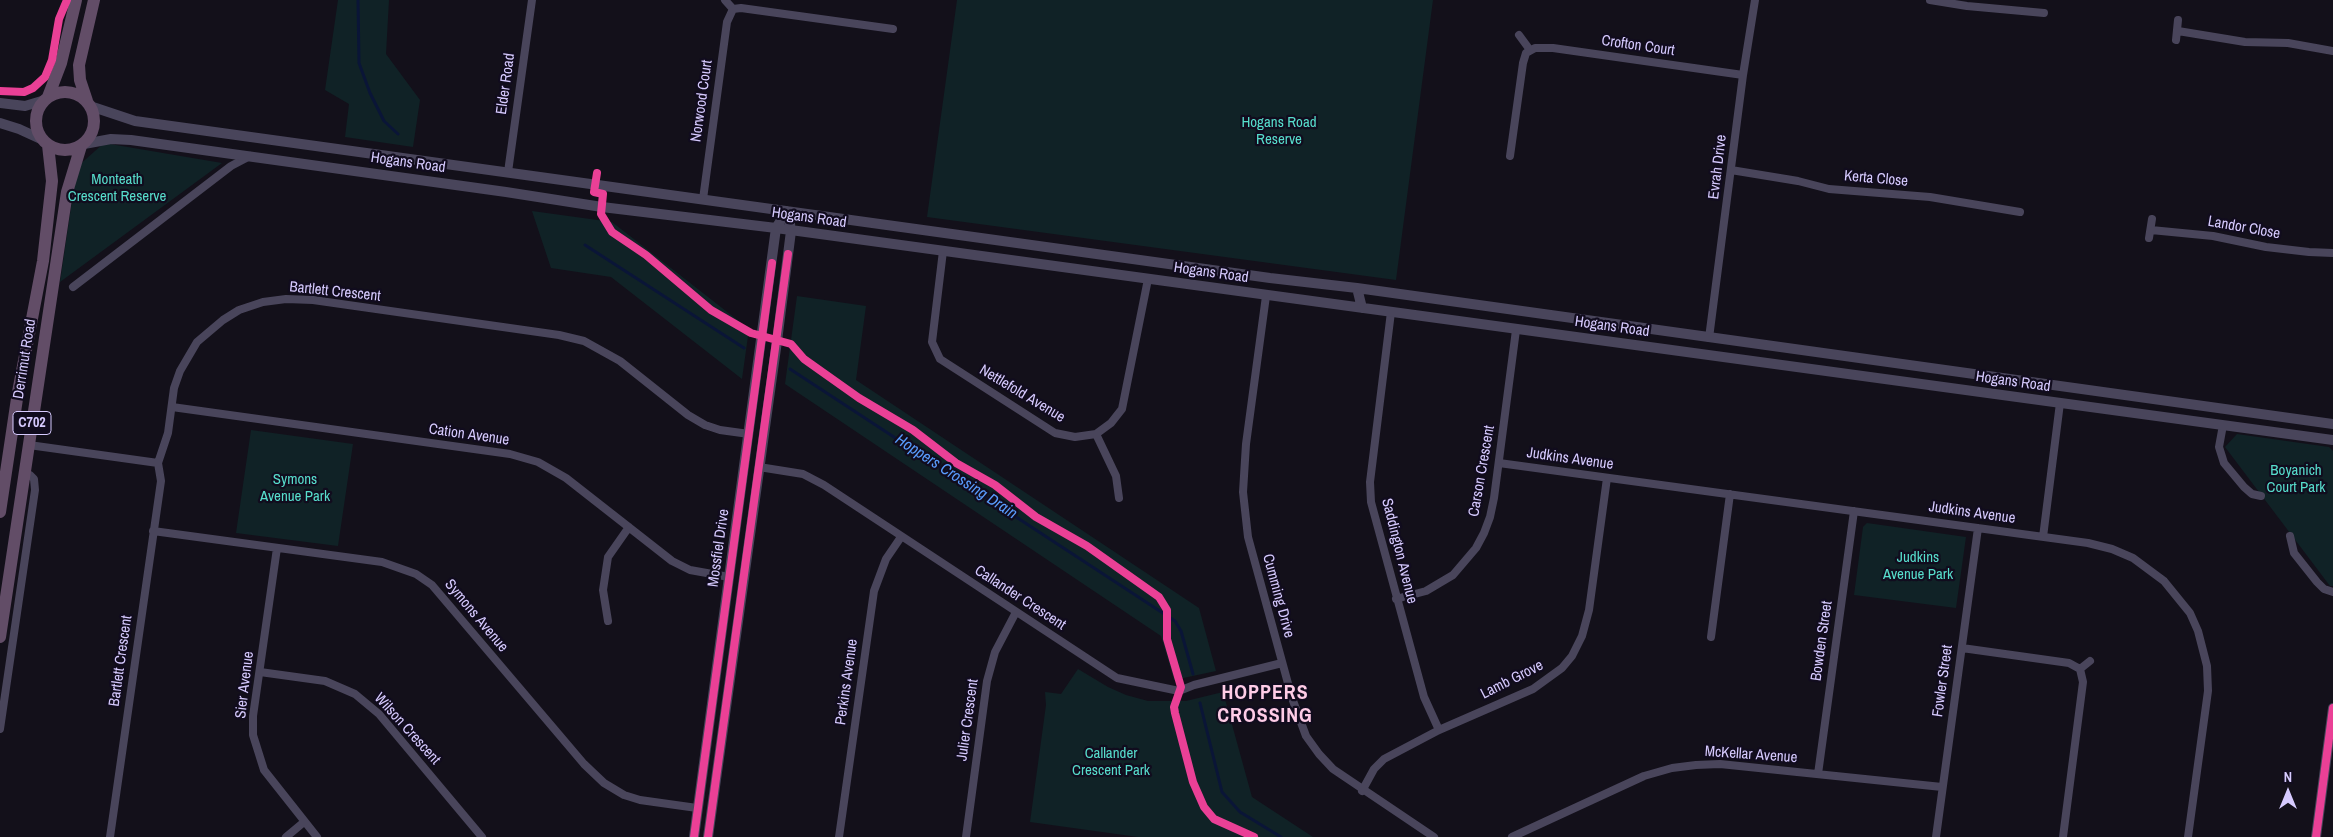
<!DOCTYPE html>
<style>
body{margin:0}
#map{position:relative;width:2333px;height:837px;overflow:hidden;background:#13101a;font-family:"Archivo Narrow",sans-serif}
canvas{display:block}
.north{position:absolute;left:2263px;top:767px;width:50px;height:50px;-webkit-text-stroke:4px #110c1e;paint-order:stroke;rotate:0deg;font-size:14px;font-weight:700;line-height:20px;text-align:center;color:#d6cafe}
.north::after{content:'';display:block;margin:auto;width:18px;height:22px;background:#d6cafe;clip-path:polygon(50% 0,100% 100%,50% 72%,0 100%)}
</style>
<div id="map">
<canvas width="2333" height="837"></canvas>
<div class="north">N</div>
</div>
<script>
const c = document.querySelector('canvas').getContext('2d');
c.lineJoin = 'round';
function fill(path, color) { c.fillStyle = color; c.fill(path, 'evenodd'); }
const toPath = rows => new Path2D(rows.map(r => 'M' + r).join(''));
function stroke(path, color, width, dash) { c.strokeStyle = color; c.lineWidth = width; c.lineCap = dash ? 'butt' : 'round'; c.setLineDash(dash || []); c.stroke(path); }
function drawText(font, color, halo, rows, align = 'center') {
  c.font = font + ' "Archivo Narrow",sans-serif'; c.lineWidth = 4.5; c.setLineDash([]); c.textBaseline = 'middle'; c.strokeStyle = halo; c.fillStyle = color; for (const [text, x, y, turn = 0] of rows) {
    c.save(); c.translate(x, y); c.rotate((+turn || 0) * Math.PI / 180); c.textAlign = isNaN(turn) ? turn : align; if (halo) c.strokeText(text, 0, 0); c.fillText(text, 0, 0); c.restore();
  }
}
const green = toPath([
 [338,0,389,0,386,54,420,100,413,147,345,137,349,104,325,90],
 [957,0,1433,0,1396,280,927,217],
 [104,143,222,163,60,282,77,167],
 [532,211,612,222,749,329,742,379,611,277,551,268],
 [797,296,866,306,856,380,1199,608,1216,671,1174,680,1161,636,785,384],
 [251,430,353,444,338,546,236,533],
 [2237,434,2329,447,2333,451,2333,586,2330,586,2225,447],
 [1867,523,1966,537,1956,608,1854,595,1863,527],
 [1078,669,1108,687,1126,695,1148,701,1186,701,1223,692,1252,797,1313,837,1138,837,1030,822,1046,705,1045,692,1061,694]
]);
const stream = toPath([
 [358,0,359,63,370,93,384,121,398,134],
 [585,245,744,348],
 [790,369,1175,621,1181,631,1193,674],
 [1200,703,1222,792,1240,812,1281,837]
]);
const minor = toPath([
 [725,0,733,9],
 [1930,0,1967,6,2044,13],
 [2178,31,2245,42,2288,43,2333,51],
 [1519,35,1530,50],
 [2176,40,2178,20],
 [1510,156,1523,63,1526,53,1535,48,1553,48,1743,75],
 [1731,170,1798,181,1829,189,1930,197,2020,212],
 [508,172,532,0],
 [703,199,727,22,733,9,741,8,893,29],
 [2151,230,2213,236,2266,247,2309,252,2333,253],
 [2149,238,2152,219],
 [943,251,932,342,940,359,1055,433,1075,437,1096,434,1111,423,1122,409,1148,279],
 [73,287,231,166,250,156],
 [1266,296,1246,444,1243,492,1248,537,1292,698,1306,736,1319,754,1333,769,1434,837],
 [1391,312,1370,482,1371,502,1424,697,1439,730],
 [1709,338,1743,75,1755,0],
 [172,407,510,454,538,462,566,478,672,561,690,570,729,577],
 [2223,425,2219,447,2224,463,2244,487,2252,494,2261,496],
 [1096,434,1116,476,1119,498],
 [29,445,158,463],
 [1499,463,2088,543,2112,549,2133,558,2164,581,2190,613,2198,631,2207,666,2208,691,2188,837],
 [759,467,803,474,824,485,1117,678,1179,691,1194,685,1282,663],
 [153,531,382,562,416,574,432,585,584,764,604,783,624,795,640,800,697,808],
 [2290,536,2294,553,2317,582,2324,589,2333,592],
 [2043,537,2060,403],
 [277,548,253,716,253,735,264,770,317,837],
 [1396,599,1426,591,1453,575,1476,548,1484,533,1490,517,1494,498,1516,330],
 [608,621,603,590,608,557,629,527],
 [1711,637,1730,494],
 [1962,648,2069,663,2080,669,2083,682,2063,837],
 [2080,669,2090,661],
 [260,672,325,681,355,694,379,714,482,837],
 [0,729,35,490,34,479,30,475,24,474],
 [1818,774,1854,511],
 [1362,791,1374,769,1384,759,1439,730,1533,689,1562,668,1572,656,1582,636,1589,610,1607,478],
 [110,837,161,481,158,463,168,433,174,388,180,371,197,342,223,320,239,310,263,302,286,299,313,300,559,335,584,341,620,361,688,415,705,425,720,430,749,434],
 [286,837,304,822],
 [839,837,874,591,886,559,901,537],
 [966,837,987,681,995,652,1016,612],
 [1512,837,1644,776,1672,768,1696,765,1720,764,1942,787],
 [1936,837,1978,528]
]);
const tertiary = toPath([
 [0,103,25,106,45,100],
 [90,106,135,121,1270,278,1357,288,2333,424],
 [0,123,19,129,43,140],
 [84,144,111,139,131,140,506,192,602,207,776,228,2333,440],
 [1357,288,1362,308],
 [694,837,776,228,787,211],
 [708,837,777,341,791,231,790,224],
 [2316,837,2333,708]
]);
const trunk = toPath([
 '36 121a29 29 0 1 1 58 0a29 29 0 1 1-58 0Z',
 [48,97,61,63,76,0],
 [87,101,80,80,79,65,94,0],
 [0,512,18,392,43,261,52,181,48,145],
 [0,637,67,192,81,146]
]);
const cycleway = toPath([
 [0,91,24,92,33,88,45,77,52,60,59,19,67,0],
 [597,173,594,192,603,194,601,214,612,232,646,255,711,310,751,333,791,344,804,359,859,398,913,430,956,463,995,485,1036,517,1087,546,1159,597,1167,610,1167,639,1181,687,1174,707,1175,713,1193,782,1204,807,1214,819,1254,837],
 [694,837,772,263],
 [708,837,788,254],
 [2316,837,2333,708]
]);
const shields = [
 [32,423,38]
];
const shieldNames = [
 ["C702",32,423]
];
const streetNames = [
 ["Crofton Court",1638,46,8],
 ["Elder Road",506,84,-82],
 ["Norwood Court",702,101,-82],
 ["Hogans Road",408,163,8],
 ["Evrah Drive",1718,167,-83],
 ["Kerta Close",1876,179,5],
 ["Hogans Road",809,218,8],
 ["Landor Close",2244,228,10],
 ["Hogans Road",1211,273,8],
 ["Bartlett Crescent",335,292,6],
 ["Hogans Road",1612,327,8],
 ["Derrimut Road",25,359,-81],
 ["Hogans Road",2013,382,8],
 ["Nettlefold Avenue",1022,394,31],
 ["Cation Avenue",469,435,8],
 ["Judkins Avenue",1570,459,8],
 ["Carson Crescent",1482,471,-80],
 ["Judkins Avenue",1972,513,8],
 ["Mossfiel Drive",719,548,-82],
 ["Saddington Avenue",1399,551,76],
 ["Cumming Drive",1278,596,75],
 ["Callander Crescent",1020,598,33],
 ["Symons Avenue",476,616,50],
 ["Bowden Street",1822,641,-82],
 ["Bartlett Crescent",121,661,-82],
 ["Lamb Grove",1512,680,-27],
 ["Fowler Street",1943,681,-82],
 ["Perkins Avenue",847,682,-82],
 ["Sier Avenue",245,685,-83],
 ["Julier Crescent",968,720,-82],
 ["Wilson Crescent",407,729,48],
 ["McKellar Avenue",1751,755,4]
];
const parkNames = [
 ["Hogans Road",1279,123],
 ["Reserve",1279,140],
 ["Monteath",117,180],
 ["Crescent Reserve",117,197],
 ["Boyanich",2296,471],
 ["Court Park",2296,488],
 ["Symons",295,480],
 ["Avenue Park",295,497],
 ["Judkins",1918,558],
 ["Avenue Park",1918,575],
 ["Callander",1111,754],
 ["Crescent Park",1111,771]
];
const waterNames = [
 ["Hoppers Crossing Drain",956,477,33]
];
const districtNames = [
 ["HOPPERS",1265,694],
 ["CROSSING",1265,717]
];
fill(green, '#102226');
stroke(stream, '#0a1537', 3);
stroke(minor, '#49455b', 8);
stroke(tertiary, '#49455b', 10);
stroke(trunk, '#624d67', 12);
stroke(cycleway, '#ea4096', 8);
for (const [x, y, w] of shields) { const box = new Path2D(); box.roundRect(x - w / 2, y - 11.5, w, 23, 4); c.fillStyle = '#110c1e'; c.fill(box); stroke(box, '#d6cafe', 1); }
drawText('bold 14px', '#d6cafe', null, shieldNames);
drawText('15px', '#d6cafe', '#110c1e', streetNames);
drawText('15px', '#57ddcc', '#110c1e', parkNames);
drawText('italic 16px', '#599cfd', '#110c1e', waterNames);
c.letterSpacing = '1px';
drawText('bold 20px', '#fecce6', '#110c1e', districtNames);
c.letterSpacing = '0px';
</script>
